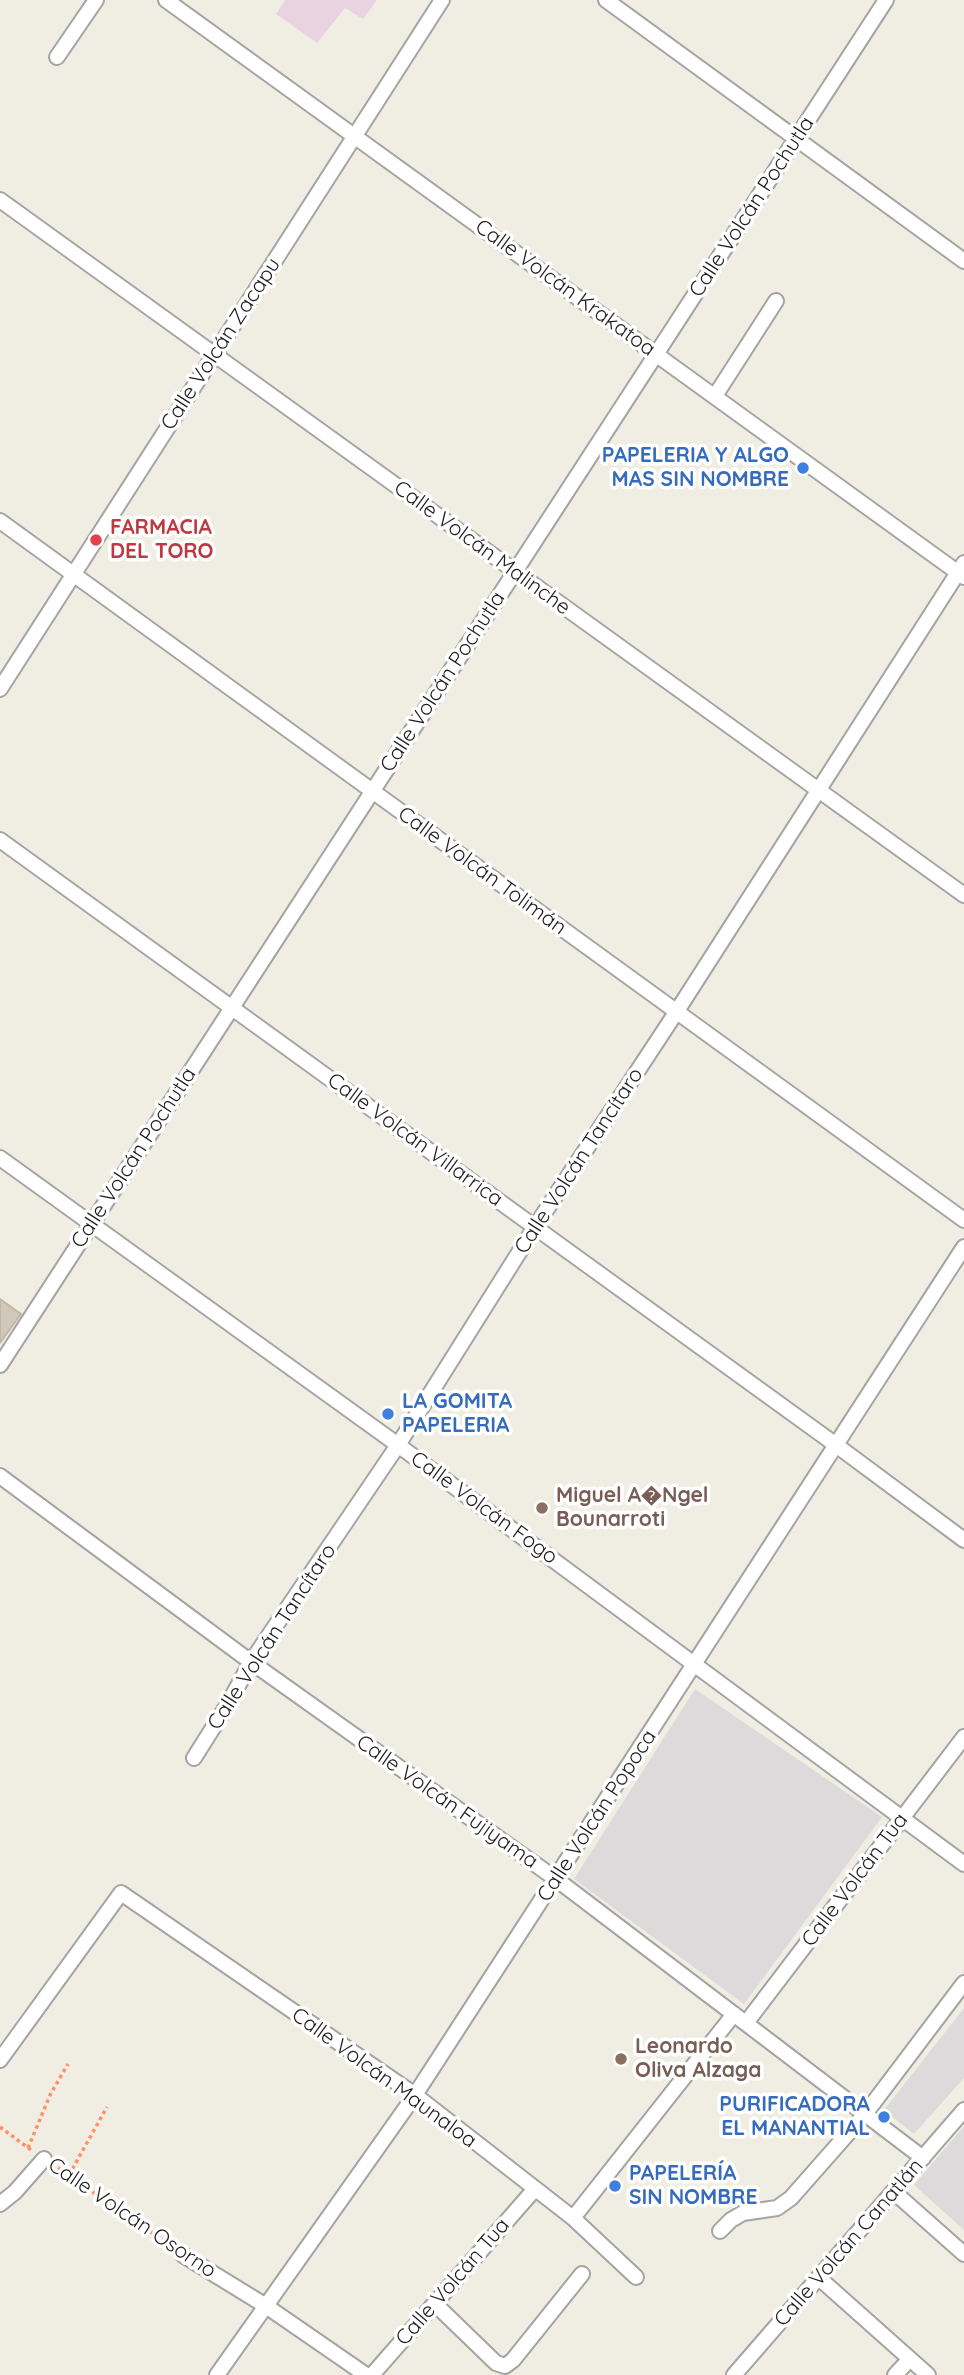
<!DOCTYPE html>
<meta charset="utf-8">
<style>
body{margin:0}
canvas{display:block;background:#f0eee2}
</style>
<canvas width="964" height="2375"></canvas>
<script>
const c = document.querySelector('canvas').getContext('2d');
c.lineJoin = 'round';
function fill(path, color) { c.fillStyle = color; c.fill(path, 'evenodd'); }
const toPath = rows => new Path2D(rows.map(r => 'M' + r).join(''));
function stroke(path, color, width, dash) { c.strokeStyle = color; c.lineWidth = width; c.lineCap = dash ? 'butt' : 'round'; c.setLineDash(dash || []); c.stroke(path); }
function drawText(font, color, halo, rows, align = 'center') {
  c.font = font + ' Quicksand,sans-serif'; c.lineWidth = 7; c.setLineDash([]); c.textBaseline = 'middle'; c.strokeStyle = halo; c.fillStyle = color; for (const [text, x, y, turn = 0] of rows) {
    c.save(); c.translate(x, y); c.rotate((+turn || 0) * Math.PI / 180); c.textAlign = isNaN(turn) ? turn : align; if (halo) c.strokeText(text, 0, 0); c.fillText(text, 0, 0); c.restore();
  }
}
const residential = toPath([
 [695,1689,882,1817,744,2004,574,1879],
 [964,2008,964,2078,914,2134,884,2110],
 [964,2126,964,2230,914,2185]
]);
const industrial = toPath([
 [285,0,377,0,363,19,345,8,317,43,276,14]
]);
const building = toPath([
 [0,1299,21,1314,0,1343,0,1299]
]);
const path = toPath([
 [0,2127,31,2150],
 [28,2148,51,2093,68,2064],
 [58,2168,172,2247],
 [69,2175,107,2107]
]);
const street = toPath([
 [166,0,964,577],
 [606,0,964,261],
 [57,57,96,0],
 [0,200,964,895],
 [715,396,776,301],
 [0,521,964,1220],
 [0,689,442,0],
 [0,840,836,1445,964,1540],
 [0,1158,398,1445,964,1864],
 [0,1365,886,0],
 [0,1476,251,1662,556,1879,923,2158],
 [194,1758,228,1704,251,1662,398,1445,535,1227,677,1011,964,563],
 [746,2023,964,1737],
 [0,2060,121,1893,415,2095,573,2218,636,2277],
 [894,2192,964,2254],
 [0,2204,15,2192,44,2159],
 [573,2218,734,2014],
 [720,2231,731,2220,743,2213,777,2208,791,2198,865,2114,964,1983],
 [183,2255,266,2306,366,2375],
 [819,2278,928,2375],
 [435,2304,496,2363,505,2366,513,2360,582,2274],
 [217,2375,415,2095,964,1247],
 [372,2375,534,2190],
 [734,2375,964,2110],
 [895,2375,910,2359]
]);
const markers = [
 [803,468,7,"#3f7fe0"],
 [96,540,7,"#e0444e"],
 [388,1414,7,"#3f7fe0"],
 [542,1508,7,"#8d6e63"],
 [621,2059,7,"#8d6e63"],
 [884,2117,7,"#3f7fe0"],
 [615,2186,7,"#3f7fe0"]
];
const streetNames = [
 ["Calle Volcán Pochutla",752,207,-57],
 ["Calle Volcán Krakatoa",565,288,36],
 ["Calle Volcán Zacapu",221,344,-57],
 ["Calle Volcán Malinche",482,548,36],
 ["Calle Volcán Pochutla",443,682,-57],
 ["Calle Volcán Tolimán",482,871,36],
 ["Calle Volcán Villarrica",415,1140,36],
 ["Calle Volcán Pochutla",134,1158,-57],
 ["Calle Volcán Tancítaro",579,1161,-57],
 ["Calle Volcán Fogo",484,1508,36],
 ["Calle Volcán Tancítaro",272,1637,-57],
 ["Calle Volcán Fujiyama",447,1802,35],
 ["Calle Volcán Popoca",597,1816,-57],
 ["Calle Volcán Tua",855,1880,-53],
 ["Calle Volcán Maunaloa",384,2078,36],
 ["Calle Volcán Osorno",132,2218,34],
 ["Calle Volcán Canatlán",849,2243,-49],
 ["Calle Volcán Tua",453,2282,-49]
];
const shopNames = [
 ["PAPELERIA Y ALGO",789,456],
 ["MAS SIN NOMBRE",789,480],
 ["LA GOMITA",402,1402,"left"],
 ["PAPELERIA",402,1426,"left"],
 ["PURIFICADORA",870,2105],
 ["EL MANANTIAL",870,2129],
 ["PAPELERÍA",629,2174,"left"],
 ["SIN NOMBRE",629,2198,"left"]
];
const healthNames = [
 ["FARMACIA",110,528],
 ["DEL TORO",110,552]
];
const educationNames = [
 ["Miguel A�Ngel",556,1496],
 ["Bounarroti",556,1520],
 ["Leonardo",635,2047],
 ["Oliva Alzaga",635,2071]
];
fill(residential, '#dcdada');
fill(industrial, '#e9d3e1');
fill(building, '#d0c8bb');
stroke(building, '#c3b7a3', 2);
stroke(street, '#a4a4a4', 18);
stroke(path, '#ff9164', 3.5, [3.5, 3.5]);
stroke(street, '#fff', 14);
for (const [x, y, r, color] of markers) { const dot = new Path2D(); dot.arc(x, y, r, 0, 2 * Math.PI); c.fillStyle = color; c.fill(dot); stroke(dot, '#fff', 2.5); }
drawText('21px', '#1d1d1d', '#fff', streetNames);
drawText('bold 21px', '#366cbe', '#fff', shopNames, 'right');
drawText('bold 21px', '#be3a42', '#fff', healthNames, 'left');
drawText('bold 21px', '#785e54', '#fff', educationNames, 'left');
</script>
